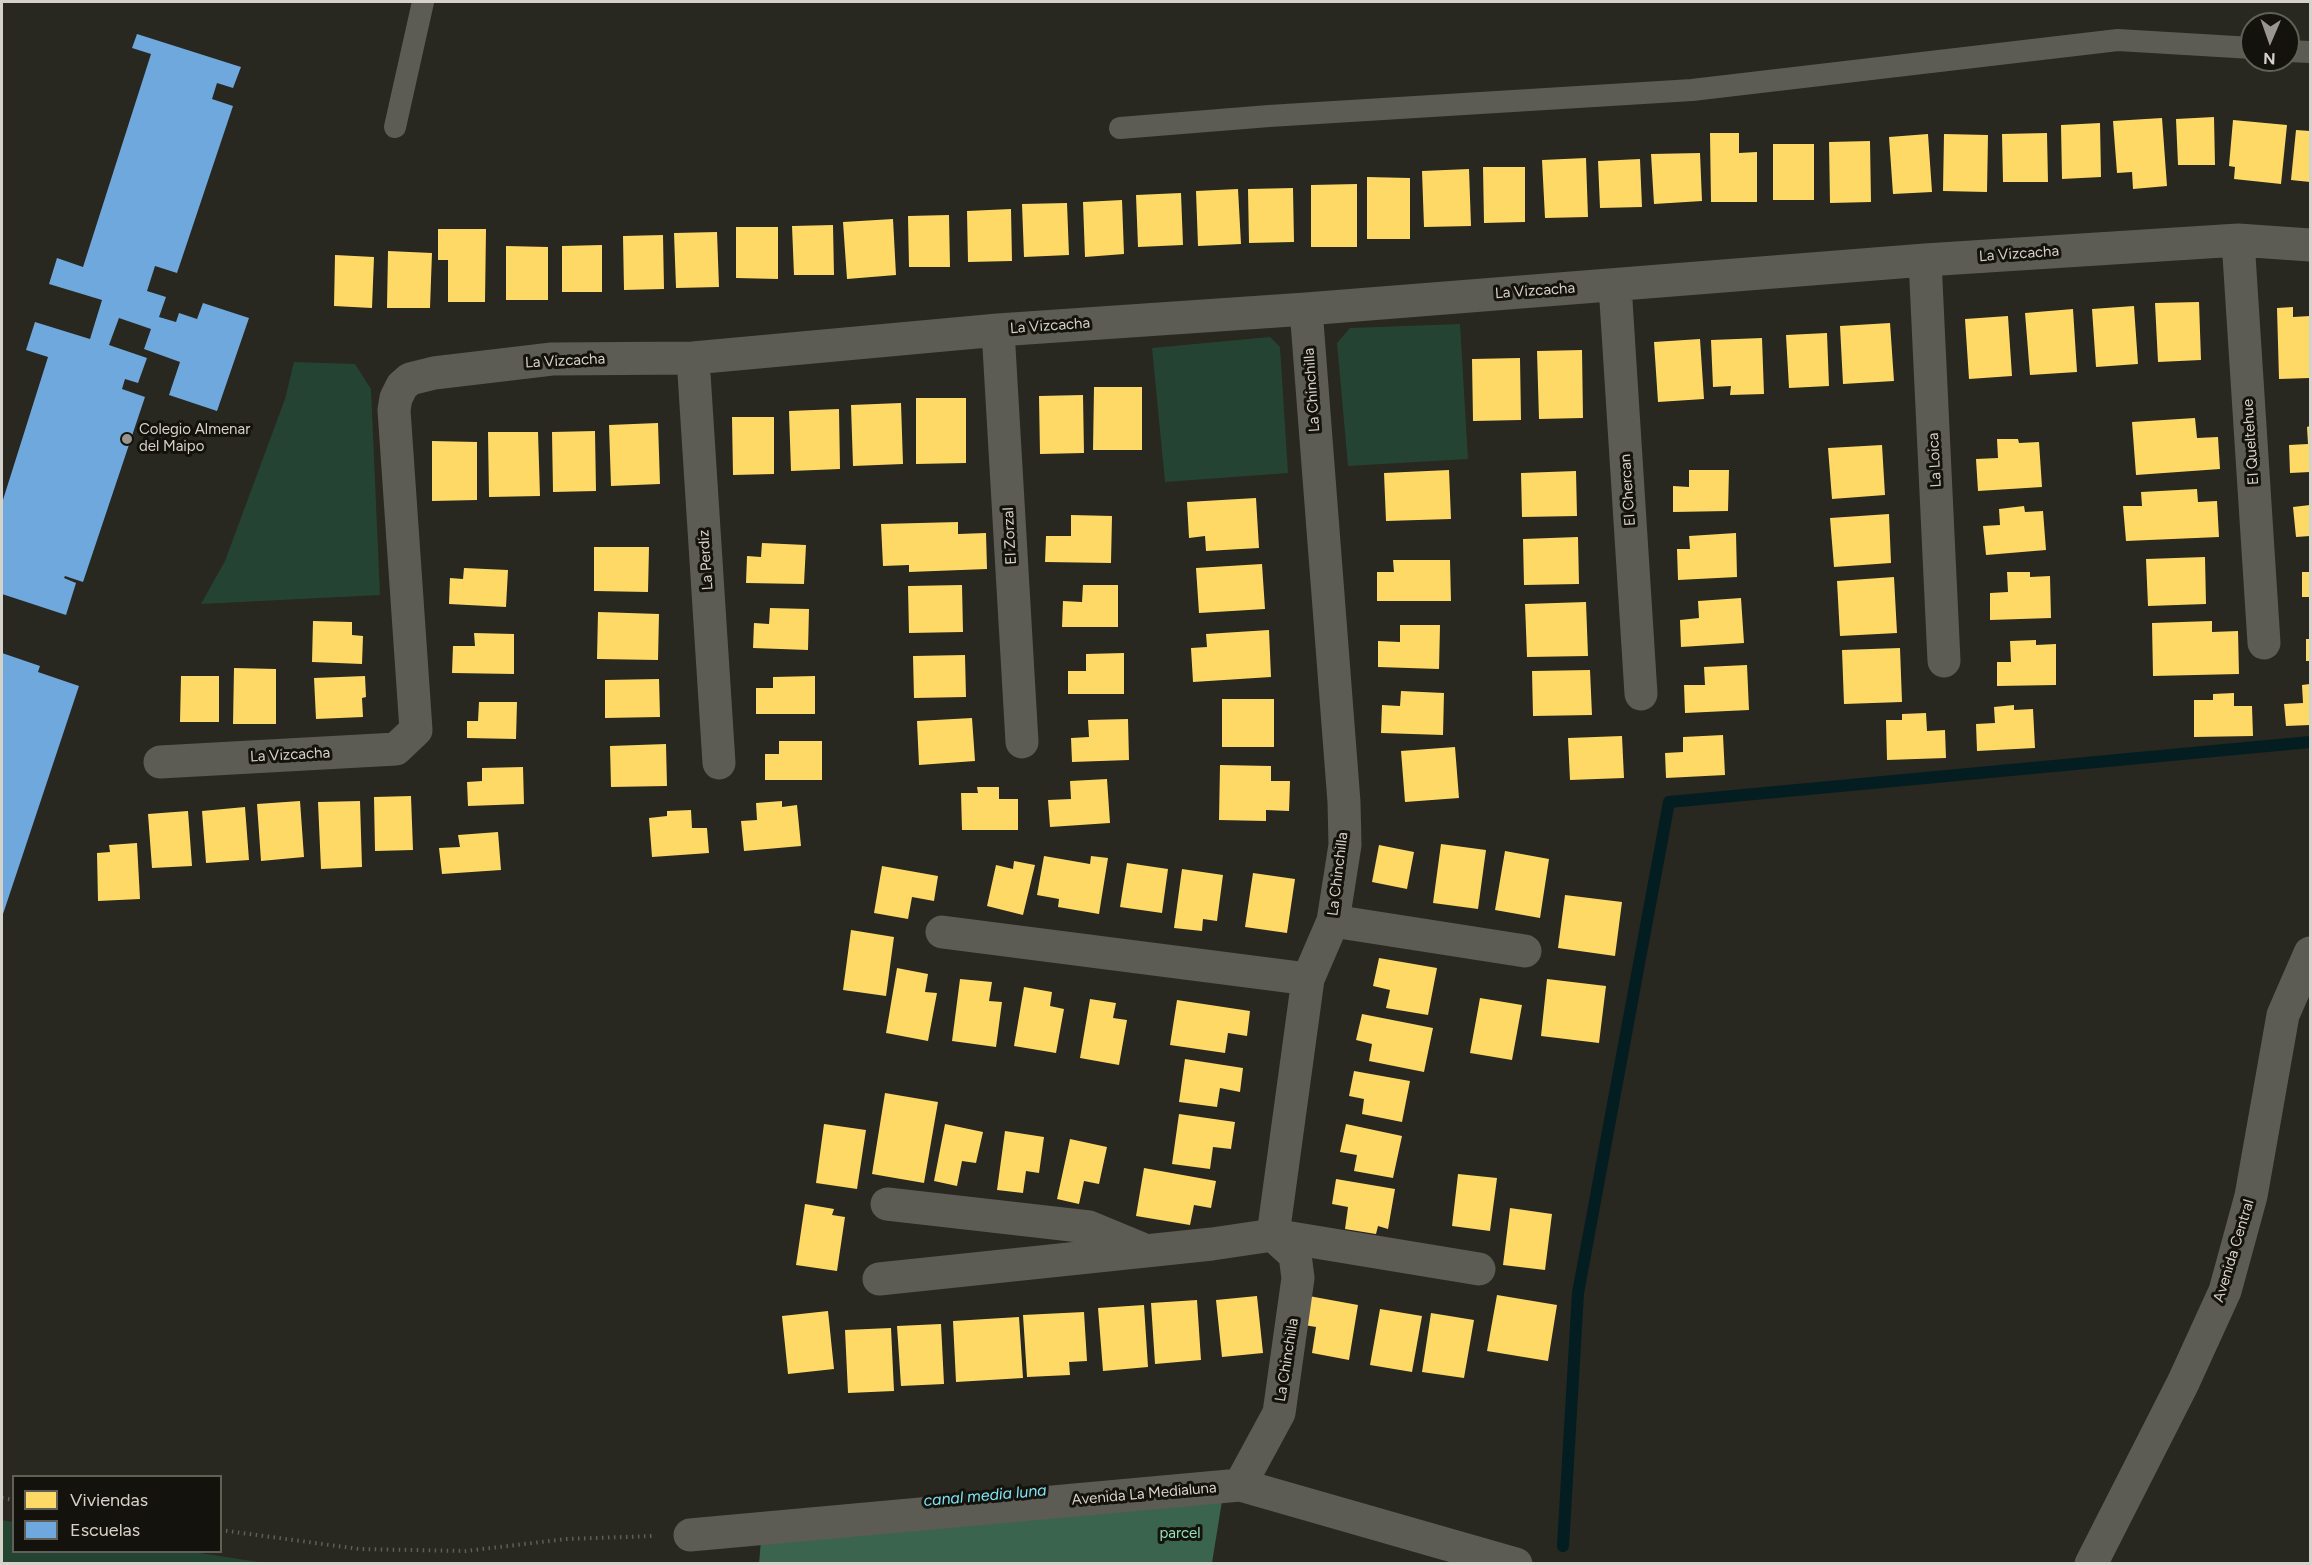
<!DOCTYPE html>
<style>
body{margin:0}
#map{position:relative;width:2312px;height:1565px;overflow:hidden;background:#282720;font-family:Figtree,sans-serif}
canvas{display:block}
.frame{position:absolute;inset:0;border:3px solid #d4d2ca;pointer-events:none}
.legend{position:absolute;left:12px;top:1475px;width:210px;height:78px;box-sizing:border-box;background:#13120c;border:2px solid #605f58;margin:0;padding:8px 10px;list-style:none;font-size:18px;color:#d4d2ca}
.legend li{display:flex;align-items:center;gap:12px;height:30px}
.legend b{width:30px;border:2px solid #605f58}
.north{position:absolute;left:2240px;top:12px;width:60px;height:60px;box-sizing:border-box;background:#13120c;border:2px solid #605f58;border-radius:50%;rotate:182deg;font-size:16px;font-weight:700;line-height:24px;text-align:center;color:#d4d2ca}
.north::after{content:'';display:block;margin:auto;width:21px;height:27px;background:#98968e;clip-path:polygon(50% 0,100% 100%,50% 72%,0 100%)}
</style>
<div id="map">
<canvas width="2312" height="1565"></canvas>
<div class="frame"></div>
<ul class="legend">
<li><b style="height:16px;background:#ffd966"></b>Viviendas</li>
<li><b style="height:16px;background:#6fa8dc"></b>Escuelas</li>
</ul>
<div class="north">N</div>
</div>
<script>
const c = document.querySelector('canvas').getContext('2d');
c.lineJoin = 'round';
function fill(path, color) { c.fillStyle = color; c.fill(path, 'evenodd'); }
const toPath = rows => new Path2D(rows.map(r => 'M' + r).join(''));
function stroke(path, color, width, dash) { c.strokeStyle = color; c.lineWidth = width; c.lineCap = dash ? 'butt' : 'round'; c.setLineDash(dash || []); c.stroke(path); }
function drawText(font, color, halo, rows, align = 'center') {
  c.font = font + ' Figtree,sans-serif'; c.lineWidth = 6; c.setLineDash([]); c.textBaseline = 'middle'; c.strokeStyle = halo; c.fillStyle = color; for (const [text, x, y, turn = 0] of rows) {
    c.save(); c.translate(x, y); c.rotate((+turn || 0) * Math.PI / 180); c.textAlign = isNaN(turn) ? turn : align; if (halo) c.strokeText(text, 0, 0); c.fillText(text, 0, 0); c.restore();
  }
}
const green = toPath([
 [1460,324,1468,459,1348,466,1337,343,1350,328],
 [1270,337,1280,347,1288,473,1165,482,1152,348],
 [294,362,355,364,371,389,380,595,201,604,225,561,285,399],
 [2,1520,13,1522,14,1552,193,1552,265,1563,2,1563]
]);
const forest = toPath([
 [1222,1501,1212,1563,759,1564,761,1540]
]);
const homes = toPath([
 [2214,117,2215,165,2178,165,2176,119],
 [2162,118,2167,186,2133,189,2132,172,2117,173,2113,121],
 [2233,120,2287,125,2281,184,2234,179,2235,167,2229,166],
 [2100,123,2101,177,2062,179,2061,125],
 [2296,130,2310,131,2310,182,2291,180],
 [1710,133,1739,133,1739,153,1757,152,1757,202,1711,202],
 [2047,133,2048,182,2003,182,2002,134],
 [1928,134,1932,192,1893,194,1889,137],
 [1944,134,1988,135,1987,192,1943,191],
 [1870,141,1871,202,1830,203,1829,142],
 [1773,144,1814,144,1814,200,1773,200],
 [1700,153,1702,201,1654,204,1651,154],
 [1586,158,1588,217,1545,218,1542,160],
 [1640,159,1642,207,1600,208,1598,161],
 [1483,167,1525,167,1525,222,1484,223],
 [1469,169,1471,226,1424,227,1422,171],
 [1367,177,1410,178,1410,239,1367,239],
 [1357,184,1357,247,1311,247,1311,185],
 [1293,188,1294,242,1249,243,1248,189],
 [1238,189,1241,244,1198,246,1196,191],
 [1181,193,1183,245,1138,247,1136,195],
 [1122,200,1124,254,1085,257,1083,202],
 [1067,203,1069,255,1024,257,1022,204],
 [1011,209,1012,261,968,262,967,211],
 [949,215,950,267,909,267,908,216],
 [893,219,896,275,847,279,843,222],
 [833,225,834,275,794,275,792,226],
 [736,227,778,227,778,279,736,278],
 [438,229,486,229,485,302,448,302,448,260,438,260],
 [717,232,719,287,676,288,674,233],
 [663,235,664,289,624,290,623,236],
 [602,245,602,292,562,292,562,246],
 [506,246,548,247,548,300,506,300],
 [388,251,432,253,430,308,387,308],
 [335,255,374,257,372,308,334,306],
 [2199,302,2201,360,2158,362,2155,303],
 [2134,306,2138,364,2096,367,2092,309],
 [2293,307,2293,317,2310,316,2310,378,2279,379,2277,308],
 [2073,309,2077,372,2030,375,2025,313],
 [2008,316,2012,376,1969,379,1965,319],
 [1890,323,1894,381,1843,384,1840,326],
 [1827,333,1829,386,1789,388,1786,335],
 [1762,338,1764,394,1730,395,1731,386,1713,387,1711,340],
 [1700,339,1704,399,1658,402,1654,342],
 [1582,350,1583,418,1539,419,1537,351],
 [1520,358,1521,420,1473,421,1472,359],
 [1094,387,1142,387,1142,450,1093,450],
 [1083,395,1084,453,1040,454,1039,396],
 [916,398,966,398,966,463,916,464],
 [901,403,903,464,853,466,851,405],
 [839,409,840,469,791,471,789,411],
 [732,417,774,417,774,474,733,475],
 [2195,418,2197,438,2218,437,2220,469,2136,475,2132,422],
 [658,423,660,484,611,486,609,425],
 [2310,426,2310,472,2290,473,2289,445,2308,444,2307,427],
 [595,431,596,491,553,492,552,432],
 [488,432,538,432,540,496,489,497],
 [1997,439,2018,439,2019,443,2039,442,2042,487,1978,491,1976,459,1998,458],
 [432,441,477,442,477,500,432,501],
 [1882,445,1885,495,1832,499,1828,448],
 [1449,470,1451,519,1386,521,1384,473],
 [1689,470,1729,470,1728,511,1673,512,1673,486,1689,487],
 [1576,471,1577,516,1522,517,1521,473],
 [2197,489,2198,502,2217,501,2219,537,2126,541,2123,506,2142,506,2141,492],
 [1256,498,1259,548,1206,551,1205,536,1189,538,1187,502],
 [2310,505,2310,536,2296,537,2293,507],
 [2024,506,2025,512,2043,511,2046,550,1986,555,1983,526,2000,525,1999,509],
 [1889,514,1891,563,1834,567,1830,518],
 [1071,515,1112,516,1111,563,1045,562,1046,536,1071,536],
 [958,522,958,534,986,533,987,569,909,572,909,565,883,566,881,524],
 [1736,533,1737,577,1678,580,1677,549,1690,549,1689,536],
 [1578,537,1579,584,1524,585,1523,539],
 [762,543,806,545,804,584,746,583,747,556,761,557],
 [594,547,649,547,648,592,594,591],
 [2205,557,2206,604,2148,606,2146,559],
 [1393,560,1450,560,1451,601,1377,601,1377,572,1394,572],
 [1262,564,1265,609,1199,613,1196,568],
 [464,568,508,570,506,607,449,604,450,578,463,579],
 [2007,572,2030,572,2030,577,2050,576,2051,618,1990,620,1990,593,2008,592],
 [2302,572,2310,572,2310,597,2302,597],
 [1894,577,1897,633,1840,636,1837,581],
 [962,585,963,632,909,633,908,586],
 [1083,585,1118,585,1118,627,1062,627,1063,601,1082,602],
 [1741,598,1744,643,1681,647,1680,620,1699,618,1698,601],
 [1586,602,1588,656,1527,657,1525,604],
 [770,608,809,609,808,650,753,648,754,623,769,624],
 [598,612,659,614,658,660,597,659],
 [313,621,352,622,352,635,363,636,362,664,312,662],
 [2212,621,2212,632,2238,631,2239,674,2153,676,2152,623],
 [1400,625,1440,625,1439,669,1378,667,1378,641,1400,642],
 [1269,630,1271,677,1193,682,1191,648,1207,647,1206,634],
 [474,633,514,634,514,674,452,673,453,646,475,646],
 [2306,639,2310,639,2310,661,2306,661],
 [2036,640,2036,645,2056,644,2056,685,1997,686,1997,662,2011,662,2010,641],
 [1900,648,1902,702,1844,704,1842,650],
 [1124,653,1124,694,1068,694,1068,671,1086,671,1086,654],
 [965,655,966,697,914,698,913,656],
 [1747,665,1749,710,1685,713,1684,685,1705,685,1704,667],
 [234,668,276,669,276,724,233,724],
 [1590,670,1592,715,1533,716,1532,671],
 [181,676,219,676,219,722,180,722],
 [365,676,366,697,362,698,363,717,316,719,314,678],
 [815,676,815,714,756,714,756,688,773,688,773,677],
 [659,679,660,717,605,718,605,680],
 [2310,684,2310,725,2286,726,2284,704,2303,703,2302,685],
 [1401,691,1444,693,1443,735,1381,733,1382,705,1400,706],
 [2234,693,2234,706,2252,706,2253,736,2194,737,2194,700,2213,700,2213,694],
 [1222,699,1274,699,1274,747,1222,747],
 [479,702,517,702,516,739,467,738,467,721,478,721],
 [2014,705,2014,710,2033,709,2035,748,1977,751,1976,724,1995,723,1994,707],
 [1926,713,1927,731,1945,730,1946,758,1887,760,1886,720,1902,720,1902,714],
 [972,718,975,761,919,765,917,721],
 [1128,719,1129,760,1072,762,1071,738,1089,737,1088,720],
 [1723,735,1725,775,1666,778,1665,753,1683,752,1683,737],
 [1622,736,1624,778,1570,780,1568,738],
 [779,741,822,741,822,780,765,780,765,754,779,754],
 [666,744,667,786,611,787,610,746],
 [1455,747,1459,798,1405,802,1401,751],
 [1220,765,1271,766,1271,781,1290,781,1289,811,1266,810,1266,821,1219,820],
 [523,767,524,804,468,806,467,782,482,781,482,768],
 [1107,779,1110,823,1050,827,1048,800,1071,799,1070,781],
 [977,787,999,787,999,799,1018,799,1018,830,962,830,961,793,978,793],
 [411,796,413,850,375,851,374,797],
 [300,801,304,857,261,861,257,804],
 [360,801,362,867,321,869,318,802],
 [782,801,782,807,797,805,801,846,744,851,741,821,757,820,756,803],
 [245,807,249,860,206,863,202,811],
 [691,810,692,828,707,828,709,853,652,857,649,818,667,816,667,811],
 [188,811,192,866,152,868,148,814],
 [498,832,501,870,442,874,439,848,460,847,458,835],
 [137,843,140,899,98,901,97,853,110,852,109,845],
 [1441,844,1486,850,1478,909,1433,903],
 [1379,845,1414,852,1407,889,1372,882],
 [1505,851,1549,859,1540,918,1495,910],
 [1044,856,1090,864,1091,856,1108,858,1099,914,1058,907,1059,899,1037,895],
 [1014,861,1035,865,1023,915,987,906,996,865,1013,869],
 [1127,863,1168,869,1162,913,1120,907],
 [882,866,938,876,934,901,912,897,908,919,874,913],
 [1182,869,1223,875,1217,921,1203,919,1202,931,1174,928],
 [1253,873,1295,879,1287,933,1245,927],
 [1565,895,1622,902,1615,956,1558,948],
 [851,930,894,937,886,996,843,990],
 [1379,958,1437,968,1428,1015,1386,1008,1390,990,1373,986],
 [897,968,928,974,925,992,937,993,928,1041,886,1033],
 [960,979,992,982,989,1001,1002,1002,996,1047,952,1041],
 [1547,979,1606,986,1599,1043,1541,1036],
 [1024,987,1052,992,1050,1006,1064,1009,1056,1053,1014,1046],
 [1480,998,1522,1005,1512,1060,1470,1053],
 [1090,999,1116,1003,1113,1018,1127,1020,1119,1065,1080,1058],
 [1177,1000,1250,1011,1247,1036,1228,1033,1225,1053,1170,1045],
 [1362,1014,1433,1028,1424,1072,1369,1061,1372,1044,1356,1040],
 [1185,1059,1243,1068,1240,1092,1220,1088,1217,1107,1179,1102],
 [1354,1071,1410,1081,1402,1122,1362,1114,1364,1099,1349,1096],
 [885,1093,938,1102,924,1183,872,1174],
 [1179,1114,1235,1122,1231,1149,1213,1147,1210,1169,1172,1164],
 [824,1124,866,1130,857,1189,816,1183],
 [945,1124,983,1132,976,1163,962,1161,957,1186,934,1181],
 [1346,1124,1402,1136,1393,1178,1354,1171,1357,1155,1340,1152],
 [1005,1131,1044,1137,1039,1173,1026,1171,1023,1193,997,1190],
 [1070,1139,1107,1147,1099,1184,1084,1181,1079,1204,1057,1199],
 [1144,1168,1216,1181,1211,1208,1194,1205,1190,1225,1136,1216],
 [1458,1174,1497,1178,1490,1231,1452,1226],
 [1336,1179,1395,1189,1388,1229,1378,1226,1376,1234,1345,1229,1348,1207,1332,1204],
 [805,1204,834,1209,832,1215,845,1217,837,1271,796,1265],
 [1510,1208,1552,1214,1545,1270,1503,1265],
 [1497,1295,1557,1305,1548,1361,1487,1351],
 [1257,1296,1263,1353,1222,1357,1216,1300],
 [1309,1296,1358,1305,1349,1360,1312,1353,1316,1327,1304,1325],
 [1197,1300,1201,1360,1155,1364,1151,1303],
 [1144,1305,1148,1367,1103,1371,1098,1308],
 [1380,1309,1422,1316,1412,1372,1370,1365],
 [828,1311,834,1369,788,1374,782,1316],
 [1084,1312,1087,1361,1069,1362,1070,1375,1027,1377,1023,1315],
 [1431,1313,1474,1320,1464,1378,1422,1372],
 [1019,1317,1023,1378,956,1382,953,1321],
 [941,1324,944,1384,901,1386,897,1326],
 [891,1328,894,1391,848,1393,845,1330]
]);
const schools = toPath([
 [137,34,241,67,233,88,217,83,212,99,233,106,177,273,155,266,147,291,166,297,159,317,176,322,179,313,197,319,203,303,249,318,217,411,169,395,180,362,144,349,151,329,119,318,109,345,147,358,138,383,125,379,122,389,145,397,83,582,65,576,64,578,76,583,66,615,2,594,2,503,48,357,26,350,35,322,90,339,102,300,49,284,57,258,83,267,151,54,132,48],
 [2,653,40,666,38,672,79,686,2,917]
]);
const stream = toPath([
 [1563,1546,1578,1293,1669,802,2310,742]
]);
const path = toPath([
 [2,1498,14,1500],
 [220,1530,359,1549,466,1551,566,1539,653,1536]
]);
const lane = toPath([
 [2288,51,2310,52],
 [395,127,423,2],
 [1120,128,1269,116,1692,90,2118,40,2252,48]
]);
const street = toPath([
 [2238,240,2264,643],
 [1925,260,1944,661],
 [1615,285,1641,694],
 [998,330,1022,742],
 [693,358,719,763],
 [160,762,396,749,416,730,394,410,396,398,402,386,410,379,434,373,552,359,693,358,998,330,1306,309,1925,260,2238,240,2310,245],
 [1333,921,1525,951],
 [942,932,1308,979],
 [887,1204,1089,1227,1142,1249],
 [879,1279,1212,1244,1273,1235,1479,1269],
 [1240,1485,1279,1413,1298,1278,1295,1255,1273,1235,1308,979,1333,921,1345,845,1344,802,1306,309],
 [690,1535,1240,1485,1516,1564],
 [2091,1564,2183,1383,2225,1291,2251,1196,2283,1015,2310,953]
]);
const markers = [
 [127,439,6,"#98968e"]
];
const streetNames = [
 ["La Vizcacha",2019,254,-4],
 ["La Vizcacha",1535,291,-4],
 ["La Vizcacha",1050,326,-4],
 ["La Vizcacha",565,361,-3],
 ["La Chinchilla",1312,390,-94],
 ["El Queltehue",2251,442,-94],
 ["La Loica",1935,460,-93],
 ["El Chercan",1628,490,-94],
 ["El Zorzal",1010,536,-93],
 ["La Perdiz",706,560,-94],
 ["La Vizcacha",290,755,-3],
 ["La Chinchilla",1338,874,-83],
 ["Avenida Central",2234,1251,-73],
 ["La Chinchilla",1287,1360,-81],
 ["Avenida La Medialuna",1144,1494,-5]
];
const poiNames = [
 ["Colegio Almenar",139,430],
 ["del Maipo",139,447]
];
const parkNames = [
 ["parcel",1180,1534]
];
const waterNames = [
 ["canal media luna",985,1496,-5]
];
fill(green, '#254333');
fill(forest, '#3b644e');
fill(homes, '#ffd966');
fill(schools, '#6fa8dc');
stroke(stream, '#041d20', 12);
stroke(path, '#605e58', 4, [1.5, 4.5]);
stroke(lane, '#5c5b54', 22);
stroke(street, '#5c5b54', 33);
for (const [x, y, r, color] of markers) { const dot = new Path2D(); dot.arc(x, y, r, 0, 2 * Math.PI); c.fillStyle = color; c.fill(dot); stroke(dot, '#13120c', 2); }
drawText('15px', '#d4d2ca', '#13120c', streetNames);
drawText('15px', '#d4d2ca', '#13120c', poiNames, 'left');
drawText('15px', '#93e0b7', '#13120c', parkNames);
drawText('italic 16px', '#81e5f4', '#13120c', waterNames);
</script>
